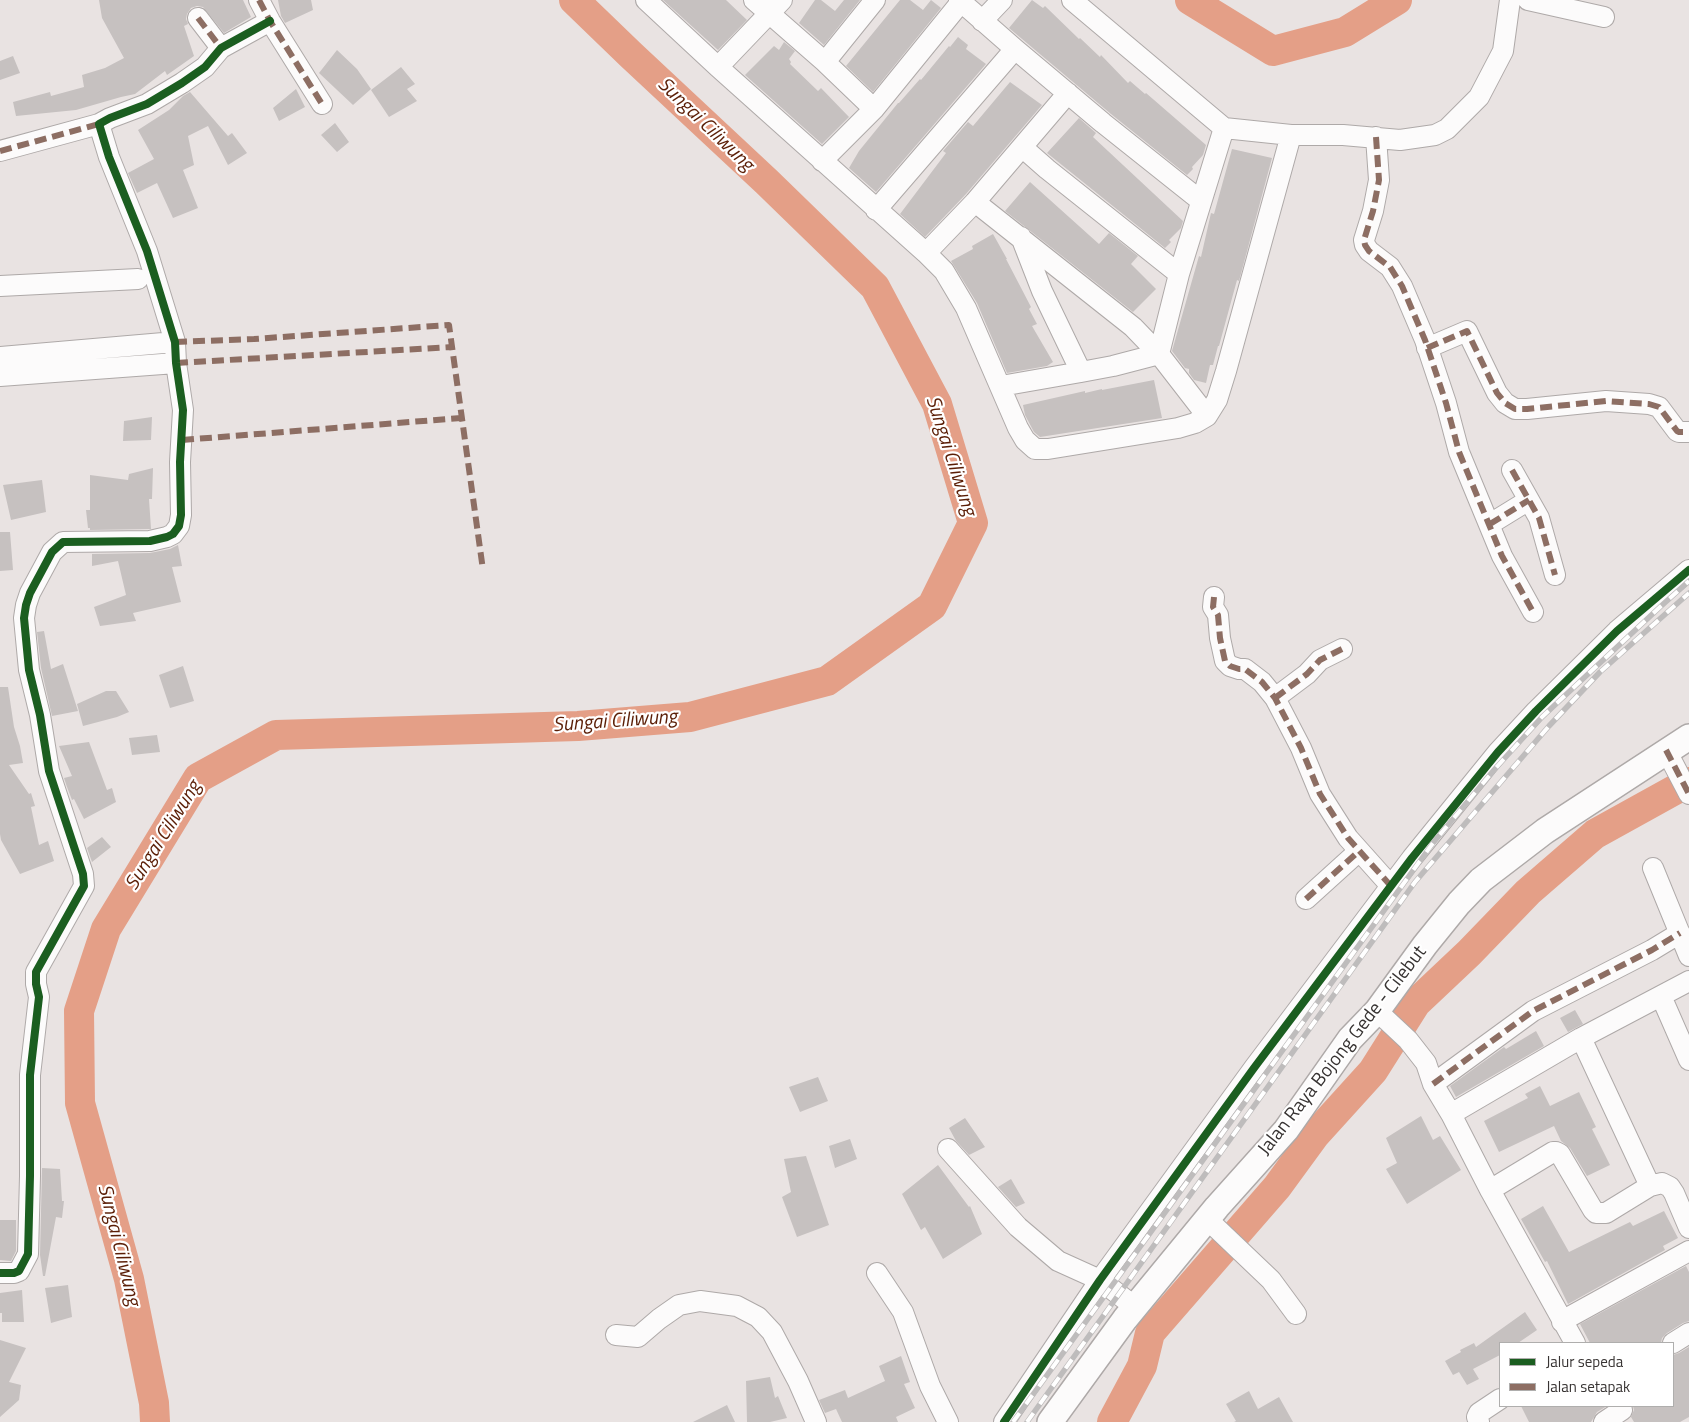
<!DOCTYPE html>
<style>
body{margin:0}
#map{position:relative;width:1689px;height:1422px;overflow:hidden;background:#e9e3e2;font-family:"Titillium Web",sans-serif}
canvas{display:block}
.legend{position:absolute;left:1499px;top:1342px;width:175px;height:65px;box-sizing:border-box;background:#fff;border:1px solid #afaead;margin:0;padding:6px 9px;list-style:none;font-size:15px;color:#383433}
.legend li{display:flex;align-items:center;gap:10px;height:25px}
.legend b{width:25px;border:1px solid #afaead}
</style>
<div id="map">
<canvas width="1689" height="1422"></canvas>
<ul class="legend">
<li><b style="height:6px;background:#1b5e20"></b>Jalur sepeda</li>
<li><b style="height:6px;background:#8d6e63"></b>Jalan setapak</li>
</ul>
</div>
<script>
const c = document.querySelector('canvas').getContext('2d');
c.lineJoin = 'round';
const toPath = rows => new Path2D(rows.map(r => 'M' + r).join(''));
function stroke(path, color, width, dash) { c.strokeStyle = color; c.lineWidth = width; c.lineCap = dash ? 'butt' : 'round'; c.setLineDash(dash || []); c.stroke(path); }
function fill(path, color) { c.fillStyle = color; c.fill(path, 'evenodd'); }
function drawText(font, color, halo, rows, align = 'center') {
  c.font = font + ' "Titillium Web",sans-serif'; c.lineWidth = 4.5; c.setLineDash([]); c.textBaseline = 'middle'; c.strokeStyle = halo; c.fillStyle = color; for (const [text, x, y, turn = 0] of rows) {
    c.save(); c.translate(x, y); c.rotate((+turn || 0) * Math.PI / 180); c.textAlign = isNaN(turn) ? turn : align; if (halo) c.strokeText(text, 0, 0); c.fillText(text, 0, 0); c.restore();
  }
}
const river = toPath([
 [1190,0,1273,51,1345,32,1397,0],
 [155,1422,154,1403,129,1279,80,1103,79,1011,106,929,198,778,276,735,578,726,690,717,827,681,932,606,973,523,937,404,875,287,767,182,631,55,574,0],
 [1112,1422,1142,1366,1150,1333,1277,1187,1315,1135,1373,1071,1416,1003,1469,953,1528,892,1595,834,1689,782]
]);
const building = toPath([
 [99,0,243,0,251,17,224,33,203,7,197,6,191,8,187,14,186,19,188,24,184,26,194,56,167,75,165,71,135,94,121,97,76,110,16,116,13,102,50,92,51,96,84,87,82,75,105,68,124,58,102,18],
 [278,0,311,0,313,10,285,23,281,16],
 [663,0,726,0,747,20,718,50],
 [815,0,821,0,835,11,844,0,860,0,824,45,799,23],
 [900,0,910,0,923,10,931,0,941,8,873,92,846,66],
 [1032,0,1043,8,1045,6,1079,39,1080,38,1100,57,1101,55,1128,83,1130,81,1145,94,1146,93,1206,145,1203,155,1192,167,1193,169,1187,175,1111,114,1009,28],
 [958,37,968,45,966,49,986,64,876,192,849,168,859,151,898,103,899,103,920,79,921,80,949,46,950,47],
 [784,42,795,51,789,59,791,62,790,64,818,91,821,88,849,117,822,144,745,75,774,46,779,50],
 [337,50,357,69,371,89,353,105,319,73],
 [13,56,20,73,0,80,0,61],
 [401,67,415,84,407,89,417,101,389,117,371,90],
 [1010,82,1042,105,966,194,925,237,900,214,946,153,943,151,968,122,973,126],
 [296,89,305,107,279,121,273,108],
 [190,92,228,136,232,133,247,153,228,165,208,126,188,136,194,165,183,170,198,208,173,218,157,183,137,193,128,173,154,159,138,130,169,110,183,96],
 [1079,118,1096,133,1093,137,1183,221,1181,228,1169,240,1171,242,1165,248,1047,153],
 [335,123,349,142,337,152,321,135],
 [1232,149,1272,158,1239,281,1237,280,1219,346,1218,346,1213,365,1210,365,1206,383,1194,380,1189,373,1189,369,1185,368,1172,351,1199,256,1201,257,1211,213,1214,214],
 [1030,182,1099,244,1109,233,1138,256,1131,264,1156,289,1133,312,1005,211],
 [993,234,1007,259,1006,259,1031,307,1029,309,1037,324,1032,326,1053,362,1047,366,1007,373,977,303,951,261,973,249,972,246],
 [1154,380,1162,418,1040,437,1034,432,1025,415,1023,405,1085,391,1085,393,1102,389,1102,390],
 [152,417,151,440,123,441,124,421],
 [153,468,152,499,149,499,151,529,90,530,90,528,88,528,86,510,90,510,90,475,128,480,129,474],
 [42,480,46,512,11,520,3,485],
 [0,532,10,532,13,570,0,571],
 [178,545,182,566,172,567,181,602,133,613,136,621,100,626,94,607,126,595,118,561,92,566,92,554,150,553,170,549],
 [44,631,51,669,63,664,78,711,52,716,41,668,37,632],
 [183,666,194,701,170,708,159,675],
 [0,687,8,687,14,727,20,746,23,763,9,765,29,794,31,793,35,806,31,807,39,845,48,841,54,861,20,874,1,840,0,834],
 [106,691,116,691,129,712,117,717,83,726,77,704],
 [157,735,160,752,132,755,129,738],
 [89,742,107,790,112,788,116,802,84,819,74,799,72,800,67,787,64,778,72,776,59,746],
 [102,837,111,847,92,862,87,848],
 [1575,1010,1583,1024,1568,1032,1560,1018],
 [1536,1031,1544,1046,1456,1097,1450,1086,1504,1047,1506,1049],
 [818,1077,828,1101,800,1112,789,1087],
 [1540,1086,1550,1106,1579,1092,1596,1127,1592,1129,1610,1165,1587,1176,1570,1148,1561,1141,1554,1126,1499,1152,1484,1121,1528,1098,1525,1094],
 [1421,1116,1433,1140,1440,1136,1461,1170,1407,1204,1386,1169,1397,1163,1386,1138],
 [965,1118,985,1147,969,1155,956,1141,949,1128],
 [850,1139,857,1159,835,1168,829,1146],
 [806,1156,829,1225,797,1237,782,1197,791,1192,784,1159],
 [938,1165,969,1207,970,1206,982,1234,943,1259,925,1227,921,1230,902,1194],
 [42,1168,60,1169,62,1201,64,1201,62,1218,56,1217,45,1276,43,1276,40,1255],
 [1011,1179,1025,1203,1016,1207,998,1187],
 [1543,1206,1569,1252,1630,1222,1633,1226,1664,1211,1678,1238,1663,1246,1665,1250,1568,1304,1547,1261,1545,1262,1521,1219],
 [0,1220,16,1220,16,1251,11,1261,0,1260],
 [1686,1266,1689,1272,1689,1321,1683,1323,1667,1333,1662,1338,1661,1343,1590,1343,1580,1324],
 [68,1285,72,1317,51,1323,45,1288],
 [22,1290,24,1322,2,1322,2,1313,0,1313,0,1293],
 [1525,1312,1537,1330,1518,1343,1500,1343,1500,1355,1473,1369,1479,1379,1467,1385,1459,1372,1453,1375,1445,1361,1461,1352,1460,1350,1474,1343,1476,1347],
 [0,1340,26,1348,9,1382,21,1385,19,1400,0,1417],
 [1689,1347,1689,1417,1680,1422,1634,1422,1631,1417,1634,1410,1633,1406,1673,1406,1673,1355,1679,1353],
 [901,1356,910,1382,904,1384,915,1408,896,1417,898,1422,842,1422,836,1409,825,1413,819,1400,845,1390,848,1398,885,1381,879,1366],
 [770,1377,775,1398,778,1396,787,1418,770,1422,747,1422,746,1381],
 [1249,1391,1258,1409,1279,1397,1293,1422,1234,1422,1236,1421,1226,1404],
 [727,1405,735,1422,693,1422],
 [1521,1406,1607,1406,1597,1412,1591,1422,1529,1422]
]);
const minor = toPath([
 [259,0,270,21,322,104],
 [646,0,718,67,926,253,944,271,966,308,1018,428,1025,440,1035,449,1048,449,1178,428,1195,423,1207,416,1217,400,1226,371,1291,135],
 [754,0,825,62,874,109],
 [959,0,1015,49,1103,123,1201,201],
 [1072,0,1224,128,1291,135,1343,135,1400,140,1435,135,1447,129,1479,97,1503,51,1510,0],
 [1528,0,1604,17],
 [198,18,221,48],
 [982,21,1002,0],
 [825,62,875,0],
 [718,67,782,0],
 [1376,137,1379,180,1373,211,1364,240,1365,245,1369,251,1390,267,1402,286,1425,340,1446,403,1459,452,1502,556,1533,612],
 [1022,147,1047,169,1179,274],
 [0,151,99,124],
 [822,161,874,109,961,2],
 [975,202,1133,327,1159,354,1207,416],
 [876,210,1015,49],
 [1021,237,1042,291,1081,372,1113,366,1159,354,1179,274,1224,128],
 [926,253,975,202,1068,93],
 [0,286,138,279],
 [1427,348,1467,331,1497,393,1505,403,1515,409,1527,409,1606,401,1649,404,1659,407,1677,431,1679,432,1689,432],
 [0,357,175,342],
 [0,376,176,363],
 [1001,386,1081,372],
 [1512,470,1539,518,1555,575],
 [1490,524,1529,500],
 [1214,597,1213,607,1218,615,1220,638,1225,661,1230,666,1239,669,1245,669,1262,682,1275,698,1301,748,1320,794,1348,838,1390,885],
 [1275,698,1307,674,1320,660,1342,649],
 [1666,750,1689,794],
 [1653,868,1689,956],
 [1306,899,1359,851],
 [1661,996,1689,1060],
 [1377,1011,1408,1040,1426,1063,1433,1084,1451,1114,1490,1190,1575,1343],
 [1581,1038,1650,1186],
 [1433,1084,1533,1011,1652,950,1680,933],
 [1451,1114,1581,1038,1689,981],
 [948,1149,1018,1227,1058,1261,1100,1280,1135,1307],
 [1490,1190,1553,1152,1556,1152,1560,1154,1593,1210,1596,1213,1606,1213,1650,1186,1662,1183,1670,1187,1674,1193,1689,1228],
 [1207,1219,1271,1280,1296,1314],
 [0,1273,14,1273,19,1271,28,1254,30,1176,30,1075,39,997,36,984,36,972,84,886,83,874,49,771,40,715,29,670,24,618,26,605,30,593,52,552,63,542,150,541,167,537,173,534,179,526,181,515,180,462,183,410,176,363,175,342,147,251,109,157,99,124,110,118,147,104,182,83,205,67,221,48,270,21],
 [877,1273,903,1312,930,1386,948,1422],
 [1562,1322,1571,1316,1689,1251],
 [616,1335,638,1337,659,1319,679,1305,700,1301,737,1306,758,1317,772,1332,798,1381,816,1422],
 [1673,1343,1689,1333],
 [1004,1422,1100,1280,1254,1068,1412,858,1498,752,1536,711,1617,631,1689,570],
 [1479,1422,1477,1417,1479,1413,1500,1399],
 [1604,1422,1622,1410]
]);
const major = toPath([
 [1050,1422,1125,1319,1217,1207,1286,1130,1350,1039,1377,1011,1425,945,1459,903,1481,880,1545,831,1689,737]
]);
const rail = toPath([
 [1013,1422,1433,843,1494,770,1542,717,1660,607,1689,581],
 [1027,1422,1415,882,1549,726,1600,672,1689,593]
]);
const quiet = toPath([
 [259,0,270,21,322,104],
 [198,18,221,48],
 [1376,137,1379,180,1373,211,1364,240,1365,245,1369,251,1390,267,1402,286,1425,340,1446,403,1459,452,1502,556,1533,612],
 [0,151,99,124],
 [175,342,254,339,449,325,483,570],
 [1427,348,1467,331,1497,393,1505,403,1515,409,1527,409,1606,401,1649,404,1659,407,1677,431,1679,432,1689,432],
 [176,363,452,347],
 [182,440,461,418],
 [1512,470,1539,518,1555,575],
 [1490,524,1529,500],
 [1214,597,1213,607,1218,615,1220,638,1225,661,1230,666,1239,669,1245,669,1262,682,1275,698,1301,748,1320,794,1348,838,1390,885],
 [1275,698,1307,674,1320,660,1342,649],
 [1666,750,1689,794],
 [1306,899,1359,851],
 [1433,1084,1533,1011,1652,950,1680,933]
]);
const cycleway = toPath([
 [0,1273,14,1273,19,1271,28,1254,30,1176,30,1075,39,997,36,984,36,972,84,886,83,874,49,771,40,715,29,670,24,618,26,605,30,593,52,552,63,542,150,541,167,537,173,534,179,526,181,515,180,462,183,410,176,363,175,342,147,251,109,157,99,124,110,118,147,104,182,83,205,67,221,48,270,21],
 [1004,1422,1100,1280,1254,1068,1412,858,1498,752,1536,711,1617,631,1689,570]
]);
const streetNames = [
 ["Jalan Raya Bojong Gede - Cilebut",1343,1051,-52]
];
const waterNames = [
 ["Sungai Ciliwung",705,125,44],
 ["Sungai Ciliwung",950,456,72],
 ["Sungai Ciliwung",615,722,-4],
 ["Sungai Ciliwung",164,836,-58],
 ["Sungai Ciliwung",118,1245,76]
];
stroke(river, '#e49f87', 30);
fill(building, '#c6c1c0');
stroke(minor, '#aea9a8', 22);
stroke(major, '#aea9a8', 28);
stroke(minor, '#fcfbfb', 20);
stroke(major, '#fcfbfb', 25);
stroke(rail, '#bebcbc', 5.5);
stroke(rail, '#fff', 4, [11]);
stroke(quiet, '#8d6e63', 6, [12, 6]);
stroke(cycleway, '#1b5e20', 8);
drawText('19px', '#383433', '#fff', streetNames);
drawText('italic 20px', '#5b1e06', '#fff', waterNames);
</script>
